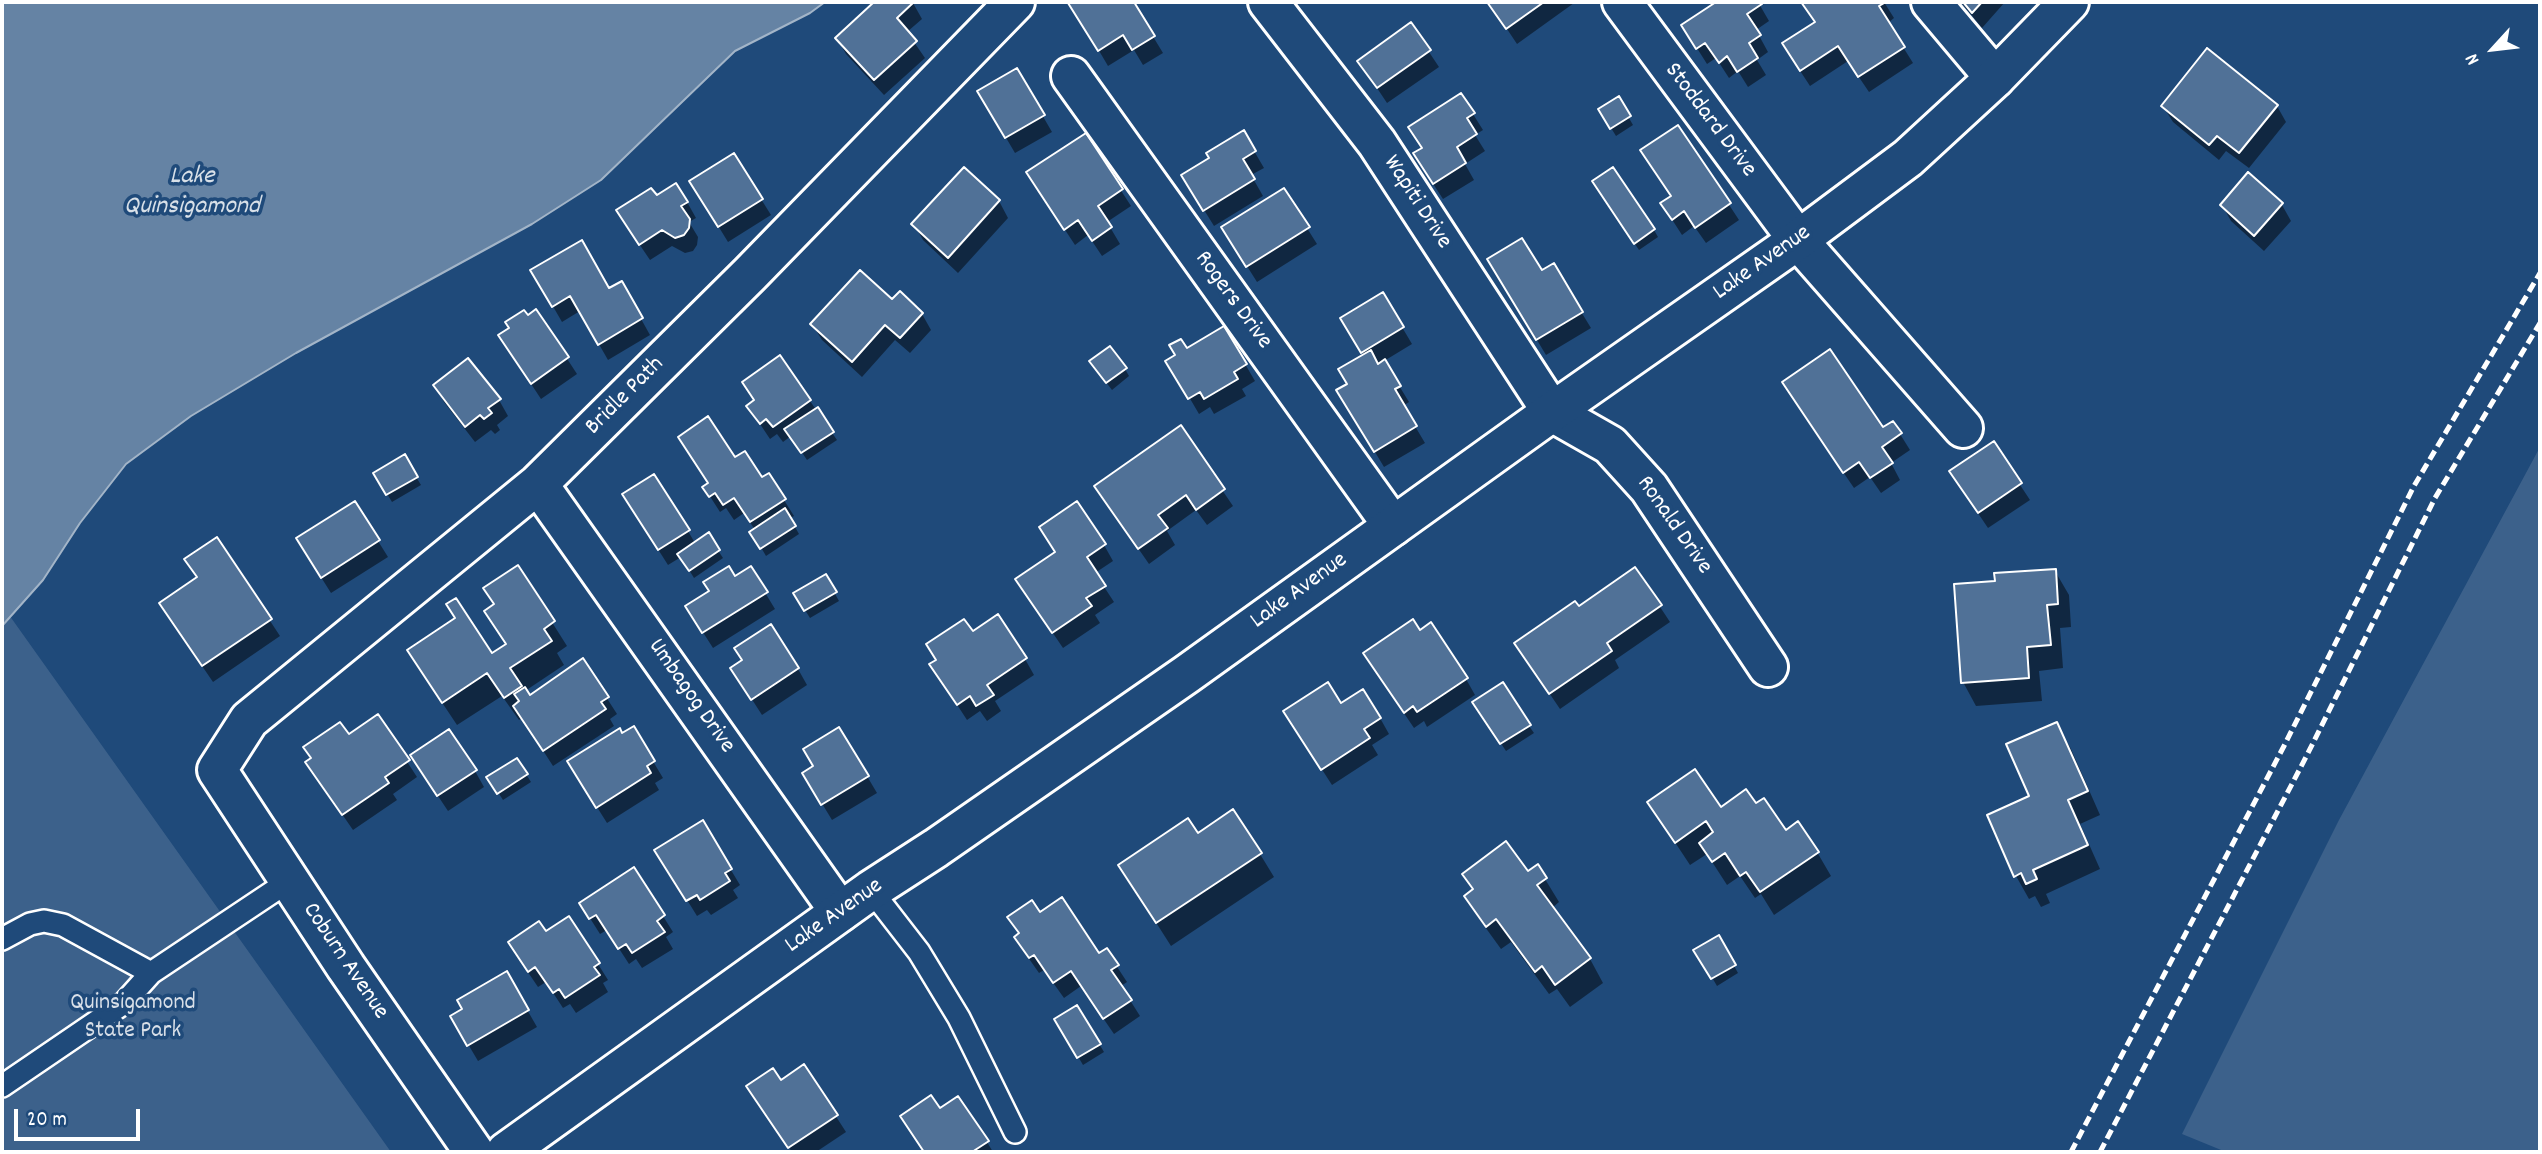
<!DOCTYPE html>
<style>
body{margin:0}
#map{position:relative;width:2542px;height:1154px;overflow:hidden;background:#1f4a7a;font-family:Dekko,sans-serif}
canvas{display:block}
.frame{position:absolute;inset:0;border:4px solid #fff;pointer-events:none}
.north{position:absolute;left:2458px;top:14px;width:70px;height:70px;-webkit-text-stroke:5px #1f4a7a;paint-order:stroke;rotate:243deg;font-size:19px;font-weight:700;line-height:28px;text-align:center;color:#fff}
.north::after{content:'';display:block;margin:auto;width:24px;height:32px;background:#fff;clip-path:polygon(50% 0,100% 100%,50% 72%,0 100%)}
.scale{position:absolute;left:14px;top:1109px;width:126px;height:32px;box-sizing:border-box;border:4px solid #fff;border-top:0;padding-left:9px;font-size:21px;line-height:24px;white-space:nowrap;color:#fff;-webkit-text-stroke:5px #1f4a7a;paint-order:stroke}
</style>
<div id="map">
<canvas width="2542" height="1154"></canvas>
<div class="frame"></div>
<div class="north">N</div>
<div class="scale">20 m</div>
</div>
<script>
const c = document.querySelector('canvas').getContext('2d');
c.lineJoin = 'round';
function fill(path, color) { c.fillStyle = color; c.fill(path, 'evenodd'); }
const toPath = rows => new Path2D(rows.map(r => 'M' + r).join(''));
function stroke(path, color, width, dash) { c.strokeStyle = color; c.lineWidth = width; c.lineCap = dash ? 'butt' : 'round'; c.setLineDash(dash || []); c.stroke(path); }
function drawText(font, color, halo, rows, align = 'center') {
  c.font = font + ' Dekko,sans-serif'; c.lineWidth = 7; c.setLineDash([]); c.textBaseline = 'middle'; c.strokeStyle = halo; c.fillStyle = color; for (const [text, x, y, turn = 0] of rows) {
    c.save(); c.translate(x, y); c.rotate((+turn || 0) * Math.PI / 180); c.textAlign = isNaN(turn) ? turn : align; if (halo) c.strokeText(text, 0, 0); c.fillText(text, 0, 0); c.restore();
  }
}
const green = toPath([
 [2540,447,2540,1152,2226,1152,2182,1134,2339,820],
 [2,605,391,1152,2,1152]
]);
const water = toPath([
 [2,2,825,2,810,13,735,51,601,180,532,224,296,353,191,416,126,464,80,523,43,580,2,626,2,2]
]);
const shadow = toPath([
 [877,2,913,3,922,19,907,32,925,58,884,95,846,54,837,38],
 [1073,2,1132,2,1163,53,1143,65,1134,50,1108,66,1071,3],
 [1489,2,1574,2,1574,3,1517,44],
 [1719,2,1758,2,1769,21,1756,30,1768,52,1757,60,1766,75,1748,87,1738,71,1729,78,1716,58,1707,64,1683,26],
 [1804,2,1884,2,1894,18,1888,23,1913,63,1869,92,1848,61,1810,86,1793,60,1816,24],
 [1961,2,2005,2,1982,28],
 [1411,25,1439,67,1387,103,1359,61],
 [1016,70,1052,132,1015,153,979,92],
 [1461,95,1483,130,1475,135,1485,151,1465,164,1474,180,1443,199,1424,170,1423,149],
 [1618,99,1633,125,1616,136,1600,110],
 [2163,106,2277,106,2286,122,2249,168,2226,151,2219,160,2173,122],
 [1678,127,1739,220,1706,243,1694,226,1682,235,1662,204,1672,197],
 [1243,132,1264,168,1251,175,1263,196,1214,226,1193,192,1211,159],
 [1085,135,1131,206,1107,222,1120,244,1102,256,1088,235,1075,245,1038,189],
 [964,169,999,201,1008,218,958,273,923,240,914,224],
 [2249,175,2282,205,2291,221,2264,251,2231,221,2222,205],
 [1598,189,1654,230,1658,237,1639,250],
 [1283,190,1317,244,1257,282,1233,244],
 [657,198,687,202,696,218,689,222,698,237,697,245,693,251,685,253,672,246,650,260,627,226],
 [701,198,761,199,771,215,728,242],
 [1489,260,1542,272,1553,266,1591,328,1546,355],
 [532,270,609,290,621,283,650,335,608,360,580,311,562,322],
 [1383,295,1412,344,1384,361,1409,402,1403,406,1425,443,1384,467,1348,407,1349,384,1364,356,1343,319],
 [892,302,922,314,931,330,910,353,895,340,862,377,822,340,812,324],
 [536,311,577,374,541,399,510,352,511,329],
 [1224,328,1255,381,1242,389,1246,396,1214,414,1210,407,1199,414,1168,361],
 [1096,369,1125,369,1129,376,1112,390],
 [435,386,499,400,508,416,497,425,500,430,495,434,491,430,475,442,444,402],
 [1793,399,1900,434,1910,450,1891,463,1900,480,1881,493,1870,477,1854,488],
 [755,401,810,401,837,440,807,460,791,436,783,442,777,434,770,439,748,406],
 [1180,428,1233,506,1207,525,1196,510,1167,531,1175,545,1149,564,1106,502],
 [1993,444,2030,500,1988,528,1961,488],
 [404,457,421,485,392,502,375,474],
 [735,459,784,500,794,516,790,518,799,534,766,556,752,532,755,530,744,513,734,520,726,508,720,512,704,487],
 [355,504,388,557,331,593,307,555],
 [633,510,688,531,695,543,708,535,723,558,694,578,681,557,668,565],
 [216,539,280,636,213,682,170,619,198,579,187,560],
 [1104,545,1113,561,1095,573,1114,602,1095,615,1100,623,1063,648,1027,595,1056,553],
 [517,567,567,646,557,653,564,665,525,691,529,697,583,661,617,714,610,719,614,726,553,766,522,718,519,720,502,696,457,725,423,674,492,655,507,645,496,606],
 [750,568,775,609,713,648,697,623,734,578],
 [1635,569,1670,622,1615,660,1619,668,1560,709,1516,644,1579,608],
 [2055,571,2069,595,2071,627,2060,628,2063,668,2039,671,2042,701,1976,706,1963,682,1997,583],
 [825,576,839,601,810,618,795,594],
 [1419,632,1466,679,1475,695,1427,727,1424,721,1414,728,1374,669],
 [972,633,1025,659,1034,675,995,701,1001,711,987,721,980,711,967,720,941,680],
 [744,661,798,669,807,685,762,715,742,684],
 [1340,705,1380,718,1389,734,1372,745,1378,755,1332,785,1295,728],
 [1479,710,1529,726,1534,733,1506,751],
 [378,717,417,777,393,794,397,800,353,830,317,778,348,737],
 [2056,724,2070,747,2100,815,2080,824,2100,869,2046,894,2050,903,2041,907,2035,896,2029,899,2016,876,2032,796],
 [633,728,663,778,655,783,659,790,607,823,578,777,622,735],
 [839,729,877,793,832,820,804,774,815,767],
 [517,760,531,782,503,800,489,778],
 [475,771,484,787,448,811,422,772],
 [1649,803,1720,810,1786,832,1817,852,1831,876,1774,915,1761,894,1755,898,1740,876,1727,885,1707,854,1690,865],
 [702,822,740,885,733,890,738,898,711,915,707,910,697,916,666,866],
 [1198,835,1260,854,1274,877,1171,946,1120,866],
 [634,870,673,932,666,937,673,949,642,968,636,959,629,964,607,930,600,934,581,904],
 [1464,874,1528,874,1545,879,1559,902,1552,908,1590,959,1603,983,1570,1007,1557,989,1549,994,1511,942,1501,949,1480,920,1466,896,1473,890],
 [1039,915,1099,955,1106,950,1127,982,1121,986,1140,1016,1114,1034,1081,986,1064,998,1044,970,1039,973,1025,953,1016,937,1020,935,1010,917],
 [545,933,598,964,608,980,603,983,608,992,576,1013,570,1004,563,1008,546,982,538,987,519,959],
 [1718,937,1738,973,1717,986,1696,950],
 [506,973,537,1027,478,1061,452,1017,464,1010],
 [1077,1007,1104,1052,1083,1065,1056,1019],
 [804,1067,846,1132,816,1152,792,1152,758,1102,781,1082],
 [939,1110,987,1142,993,1152,924,1152,911,1133]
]);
const building = toPath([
 [874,2,914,2,897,18,917,41,874,80,835,38,874,2],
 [1070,2,1134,2,1155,36,1132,50,1123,35,1098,51,1068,3,1070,2],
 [1487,2,1544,2,1506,29,1487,2],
 [1716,2,1760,2,1762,4,1747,14,1761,35,1749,43,1758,58,1737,72,1727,56,1719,63,1705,43,1696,49,1681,25,1716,2],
 [1801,2,1886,2,1879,6,1905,47,1858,77,1838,46,1800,71,1782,43,1815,22,1801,2],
 [1963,2,1982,2,1972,13,1963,2],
 [1411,22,1431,50,1377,88,1357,61,1411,22],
 [2207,48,2278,105,2239,153,2217,136,2209,145,2161,106,2207,48],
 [1017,68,1045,115,1005,138,977,91,1017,68],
 [1461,93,1475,113,1467,118,1477,134,1457,147,1466,163,1433,184,1413,153,1422,148,1408,127,1461,93],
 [1619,96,1631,116,1610,129,1598,109,1619,96],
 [1678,125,1731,203,1695,228,1684,211,1672,220,1660,203,1671,196,1640,150,1678,125],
 [1244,130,1256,151,1243,159,1255,179,1203,211,1181,175,1209,158,1206,153,1244,130],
 [1086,133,1123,189,1098,206,1112,227,1092,241,1078,220,1064,230,1026,172,1086,133],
 [734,153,763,199,718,227,689,181,734,153],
 [964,167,1000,200,948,258,911,224,964,167],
 [1613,167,1655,229,1634,244,1592,181,1613,167],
 [2248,172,2283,203,2254,236,2220,205,2248,172],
 [676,183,688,202,681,206,690,219,689,228,684,235,675,238,662,230,639,245,616,210,651,188,657,195,676,183],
 [1284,188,1310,227,1246,267,1221,227,1284,188],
 [1522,238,1542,270,1554,263,1583,312,1536,340,1487,259,1522,238],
 [582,240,609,288,622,281,643,318,598,345,570,296,552,307,530,270,582,240],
 [860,270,892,299,900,291,923,313,900,338,885,325,852,362,810,324,860,270],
 [1383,292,1404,327,1361,353,1340,318,1383,292],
 [536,309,569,357,531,384,498,335,509,328,505,322,524,310,528,315,536,309],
 [1224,326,1247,364,1234,372,1238,379,1204,399,1200,392,1188,399,1165,361,1175,355,1169,345,1181,339,1187,348,1224,326],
 [1110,346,1127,368,1106,383,1089,361,1110,346],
 [1830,349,1883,427,1893,421,1902,433,1882,447,1893,463,1870,478,1859,462,1843,473,1782,382,1830,349],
 [1371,350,1378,364,1385,359,1401,386,1395,389,1417,426,1374,452,1336,390,1347,384,1338,369,1371,350],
 [780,355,811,400,773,427,766,419,760,424,746,406,754,400,742,382,780,355],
 [468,358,501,399,488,408,492,413,484,419,480,415,465,427,433,385,468,358],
 [818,407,834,432,801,453,784,429,818,407],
 [708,416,735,457,745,451,762,477,769,473,786,499,750,522,734,498,723,505,715,493,709,497,702,487,708,483,678,437,708,416],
 [1181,425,1225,489,1196,510,1186,495,1158,515,1168,528,1138,549,1094,486,1181,425],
 [1994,441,2022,483,1978,513,1949,471,1994,441],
 [405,454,418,477,386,495,373,473,405,454],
 [654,474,690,530,658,550,622,494,654,474],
 [355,501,380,540,321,578,296,538,355,501],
 [1077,501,1106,544,1087,557,1106,586,1086,598,1092,606,1052,633,1015,579,1055,552,1039,527,1077,501],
 [785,508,796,526,760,549,749,532,785,508],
 [709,532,720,550,689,571,677,554,709,532],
 [217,537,272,619,202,666,159,603,197,577,184,559,217,537],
 [518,565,555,621,544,629,552,641,510,668,522,686,504,698,487,673,442,703,407,650,455,618,446,604,456,598,492,653,506,644,484,611,494,604,483,588,518,565],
 [729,566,735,576,751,566,768,592,702,633,685,606,709,591,703,582,729,566],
 [1635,567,1662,605,1607,643,1612,651,1549,694,1514,643,1575,601,1579,606,1635,567],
 [2056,569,2058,604,2047,605,2051,645,2027,647,2029,678,1961,683,1954,584,1995,581,1994,573,2056,569],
 [826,574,837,592,804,611,793,593,826,574],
 [998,614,1027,658,987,685,994,695,976,706,970,696,957,705,929,664,936,660,926,644,964,619,973,631,998,614],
 [1413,619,1420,630,1431,622,1468,678,1417,712,1413,706,1404,713,1363,653,1413,619],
 [771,624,799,668,751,700,730,668,742,660,734,648,771,624],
 [583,658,609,697,601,702,606,709,543,751,513,706,519,701,514,694,525,687,530,695,583,658],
 [1328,682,1341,703,1363,689,1381,718,1364,729,1370,738,1321,770,1283,711,1328,682],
 [1503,682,1531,725,1500,744,1472,702,1503,682],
 [378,714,410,760,385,777,389,783,342,815,305,762,311,758,303,747,340,722,349,734,378,714],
 [2057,722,2088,791,2068,800,2088,845,2033,870,2037,879,2026,884,2021,873,2014,877,1987,815,2029,796,2006,744,2057,722],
 [634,726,655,761,647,766,651,773,596,808,567,761,620,728,622,733,634,726],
 [839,727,869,776,821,805,802,773,813,766,803,749,839,727],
 [449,729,477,770,437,796,410,755,449,729],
 [517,758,528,774,497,794,486,777,517,758],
 [1695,769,1721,807,1746,789,1756,803,1764,798,1786,830,1798,821,1819,852,1760,892,1746,872,1740,876,1725,853,1712,862,1699,843,1713,832,1706,821,1675,843,1647,802,1695,769],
 [1233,809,1262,853,1156,923,1118,865,1188,818,1198,833,1233,809],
 [703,820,732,869,725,873,730,881,700,900,697,895,686,901,654,850,703,820],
 [1506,841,1528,871,1538,864,1547,878,1537,885,1591,958,1555,985,1542,966,1535,972,1496,919,1486,927,1464,896,1473,889,1462,874,1506,841],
 [634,867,665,915,657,921,665,932,632,953,626,944,618,949,596,915,589,919,579,903,634,867],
 [1062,897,1099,953,1107,948,1119,965,1111,970,1132,1000,1103,1019,1071,971,1053,983,1034,955,1029,958,1014,937,1019,933,1007,917,1032,900,1040,912,1062,897],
 [569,916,600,963,594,967,600,975,565,998,559,989,553,993,535,967,528,972,508,942,539,921,546,931,569,916],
 [1719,935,1736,965,1711,979,1693,950,1719,935],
 [507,971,529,1010,467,1046,450,1016,462,1009,457,1000,507,971],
 [1077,1005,1101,1044,1077,1058,1054,1019,1077,1005],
 [804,1064,838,1115,788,1148,746,1086,773,1068,781,1080,804,1064],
 [931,1095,940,1108,958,1096,989,1141,972,1152,924,1152,900,1116,931,1095]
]);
const service = toPath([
 [871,890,919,952,959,1018,1015,1132],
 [2,939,30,924,44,921,63,925,151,973],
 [2,1086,124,1003,151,973,289,881]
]);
const minor = toPath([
 [1268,2,1377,143,1552,412,1610,445,1649,488,1768,667],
 [1622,2,1798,240,1963,428],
 [1931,2,1995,78],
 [1071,76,1393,526],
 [538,484,840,912],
 [474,1152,346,967,217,770,249,720,538,484,750,274,1015,2]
]);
const primary = toPath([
 [506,1152,871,890,936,848,1187,674,1552,412,1798,240,1908,158,1995,78,2069,2]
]);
const rail = toPath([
 [2071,1152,2284,746,2414,486,2540,273],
 [2100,1152,2306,757,2435,498,2540,323]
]);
const streetNames = [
 ["Stoddard Drive",1709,121,53],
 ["Wapiti Drive",1416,203,57],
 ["Lake Avenue",1763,264,-35],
 ["Rogers Drive",1232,301,54],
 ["Bridle Path",626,397,-45],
 ["Ronald Drive",1673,526,55],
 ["Lake Avenue",1300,592,-36],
 ["Umbagog Drive",690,697,55],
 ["Lake Avenue",835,917,-35],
 ["Coburn Avenue",344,962,56]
];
const parkNames = [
 ["Quinsigamond",133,1005],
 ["State Park",133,1033]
];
const waterNames = [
 ["Lake",192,178],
 ["Quinsigamond",192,208]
];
fill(green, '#3c618b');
fill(water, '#6583a4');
stroke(water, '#a3b5c8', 2);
fill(shadow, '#0007');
fill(building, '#507197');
stroke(building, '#fff', 2);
stroke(service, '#fff', 26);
stroke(minor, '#fff', 44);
stroke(primary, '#fff', 44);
stroke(service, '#1f4a7a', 21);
stroke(minor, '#1f4a7a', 38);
stroke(primary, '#1f4a7a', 38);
stroke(rail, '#fff', 5, [10, 5]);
drawText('24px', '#fff', '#1f4a7a', streetNames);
drawText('24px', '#d8dfe8', '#1f4a7a', parkNames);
drawText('italic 26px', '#d8e0e8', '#1f4a7a', waterNames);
</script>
